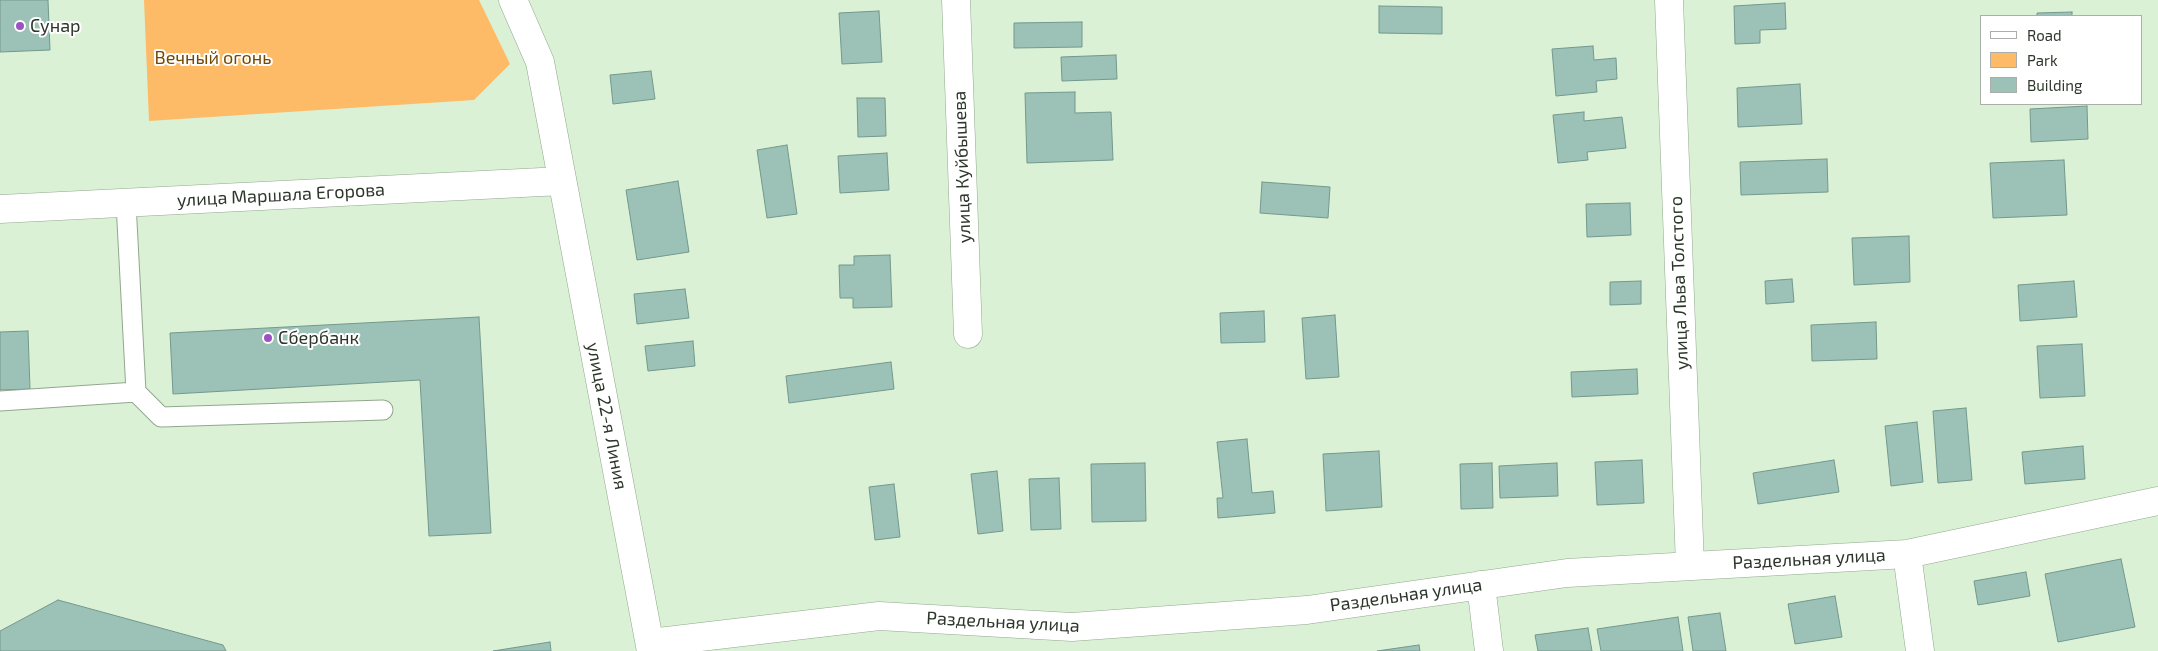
<!DOCTYPE html>
<meta charset="utf-8">
<style>
body{margin:0}
#map{position:relative;width:2158px;height:651px;overflow:hidden;background:#daf1d5;font-family:"Exo 2",sans-serif}
canvas{display:block}
.legend{position:absolute;left:1980px;top:15px;width:162px;height:90px;box-sizing:border-box;background:#fff;border:1px solid #abafaa;margin:0;padding:6px 9px;list-style:none;font-size:15px;color:#2d362b}
.legend li{display:flex;align-items:center;gap:10px;height:25px}
.legend b{width:25px;border:1px solid #abafaa}
</style>
<div id="map">
<canvas width="2158" height="651"></canvas>
<ul class="legend">
<li><b style="height:6px;background:#fff"></b>Road</li>
<li><b style="height:14px;background:#fdbb68"></b>Park</li>
<li><b style="height:14px;background:#9cc2b7"></b>Building</li>
</ul>
</div>
<script>
const c = document.querySelector('canvas').getContext('2d');
c.lineJoin = 'round';
function fill(path, color) { c.fillStyle = color; c.fill(path, 'evenodd'); }
const toPath = rows => new Path2D(rows.map(r => 'M' + r).join(''));
function stroke(path, color, width, dash) { c.strokeStyle = color; c.lineWidth = width; c.lineCap = dash ? 'butt' : 'round'; c.setLineDash(dash || []); c.stroke(path); }
function drawText(font, color, halo, rows, align = 'center') {
  c.font = font + ' "Exo 2",sans-serif'; c.lineWidth = 4; c.setLineDash([]); c.textBaseline = 'middle'; c.strokeStyle = halo; c.fillStyle = color; for (const [text, x, y, turn = 0] of rows) {
    c.save(); c.translate(x, y); c.rotate((+turn || 0) * Math.PI / 180); c.textAlign = isNaN(turn) ? turn : align; if (halo) c.strokeText(text, 0, 0); c.fillText(text, 0, 0); c.restore();
  }
}
const green = toPath([
 [144,0,479,0,510,64,474,100,149,121]
]);
const building = toPath([
 [0,0,48,0,50,50,0,52,0,0],
 [1785,3,1786,29,1760,30,1760,43,1735,44,1734,6,1785,3],
 [1379,6,1442,7,1442,34,1379,33,1379,6],
 [879,11,882,62,842,64,839,13,879,11],
 [2072,12,2072,16,2037,16,2037,13,2072,12],
 [1082,22,1082,47,1014,48,1014,23,1082,22],
 [1593,46,1594,60,1616,58,1617,79,1596,81,1597,92,1556,96,1552,49,1593,46],
 [1116,55,1117,79,1062,81,1061,57,1116,55],
 [651,71,655,99,613,104,610,75,651,71],
 [1800,84,1802,124,1738,127,1737,88,1800,84],
 [1075,92,1075,113,1111,112,1113,160,1027,163,1025,93,1075,92],
 [857,98,885,98,886,136,858,137,857,98],
 [2087,106,2088,139,2031,142,2030,109,2087,106],
 [1584,112,1584,121,1622,117,1626,148,1587,152,1588,160,1558,163,1553,115,1584,112],
 [787,145,797,214,767,218,757,150,787,145],
 [887,153,889,190,840,193,838,156,887,153],
 [1827,159,1828,192,1741,195,1740,162,1827,159],
 [2064,160,2067,215,1993,218,1990,163,2064,160],
 [678,181,689,252,637,260,626,190,678,181],
 [1262,182,1330,187,1328,218,1260,213,1262,182],
 [1630,203,1631,235,1587,237,1586,204,1630,203],
 [1909,236,1910,282,1854,285,1852,238,1909,236],
 [890,255,892,307,853,308,853,298,840,298,839,265,854,265,854,256,890,255],
 [1792,279,1794,302,1766,304,1765,281,1792,279],
 [1641,281,1641,304,1610,305,1610,282,1641,281],
 [2074,281,2077,317,2020,321,2018,285,2074,281],
 [685,289,689,318,637,324,634,294,685,289],
 [1264,311,1265,342,1221,343,1220,313,1264,311],
 [1335,315,1339,377,1306,379,1302,318,1335,315],
 [479,317,491,533,429,536,420,380,173,394,170,333,479,317],
 [1876,322,1877,359,1812,361,1811,325,1876,322],
 [28,331,30,389,0,390,0,332,28,331],
 [693,341,695,366,648,371,645,346,693,341],
 [2082,344,2085,396,2040,398,2037,346,2082,344],
 [891,362,894,389,789,403,786,376,891,362],
 [1637,369,1638,394,1572,397,1571,372,1637,369],
 [1966,408,1972,480,1938,483,1933,411,1966,408],
 [1917,422,1923,482,1891,486,1885,426,1917,422],
 [1247,439,1252,493,1273,491,1275,513,1218,518,1217,498,1223,498,1217,442,1247,439],
 [2083,446,2085,479,2025,484,2022,452,2083,446],
 [1379,451,1382,507,1326,511,1323,454,1379,451],
 [1642,460,1644,503,1597,505,1595,462,1642,460],
 [1834,460,1839,492,1758,504,1753,473,1834,460],
 [1145,463,1146,521,1092,522,1091,464,1145,463],
 [1492,463,1493,508,1461,509,1460,464,1492,463],
 [1557,463,1558,496,1500,498,1499,466,1557,463],
 [997,471,1003,531,978,534,971,474,997,471],
 [1059,478,1061,529,1031,530,1029,479,1059,478],
 [894,484,900,537,875,540,869,487,894,484],
 [2121,559,2135,627,2058,642,2045,574,2121,559],
 [2026,572,2030,596,1978,605,1974,581,2026,572],
 [1835,596,1842,637,1795,644,1788,604,1835,596],
 [58,600,223,645,226,651,0,651,0,631,58,600],
 [1720,613,1726,651,1693,651,1688,617,1720,613],
 [1678,617,1683,651,1601,651,1597,629,1678,617],
 [1588,628,1592,651,1538,651,1535,635,1588,628],
 [550,642,551,651,493,651,550,642],
 [1419,645,1420,651,1377,651,1419,645]
]);
const lane = toPath([
 [126,203,136,392,161,417,383,410],
 [0,401,136,392]
]);
const street = toPath([
 [956,0,968,334],
 [1669,0,1690,566],
 [1907,554,1920,651],
 [1481,585,1489,651],
 [650,643,879,616,1072,627,1307,610,1567,573,1907,554,2158,501]
]);
const secondary = toPath([
 [513,0,540,62,651,651],
 [0,209,562,181]
]);
const markers = [
 [20,26,5,"#9d52c4"],
 [268,338,5,"#9d52c4"]
];
const poiNames = [
 ["Сунар",30,26],
 ["Сбербанк",278,338]
];
const parkNames = [
 ["Вечный огонь",213,58]
];
const streetNames = [
 ["улица Куйбышева",962,167,-92],
 ["улица Маршала Егорова",281,195,-3],
 ["улица Льва Толстого",1679,283,-92],
 ["улица 22-я Линия",607,416,79],
 ["Раздельная улица",1809,559,-3],
 ["Раздельная улица",1406,595,-8],
 ["Раздельная улица",1003,622,3]
];
fill(green, '#fdbb68');
fill(building, '#9cc2b7');
stroke(building, '#73988d', 1);
stroke(lane, '#92a88e', 21);
stroke(street, '#92a88e', 29);
stroke(secondary, '#92a88e', 29);
stroke(lane, '#fff', 19);
stroke(street, '#fff', 28);
stroke(secondary, '#fff', 28);
for (const [x, y, r, color] of markers) { const dot = new Path2D(); dot.arc(x, y, r, 0, 2 * Math.PI); c.fillStyle = color; c.fill(dot); stroke(dot, '#fff', 2); }
drawText('18px', '#2d362b', '#fff', poiNames, 'left');
drawText('18px', '#734802', '#fff', parkNames);
drawText('18px', '#2d362b', '#fff', streetNames);
</script>
